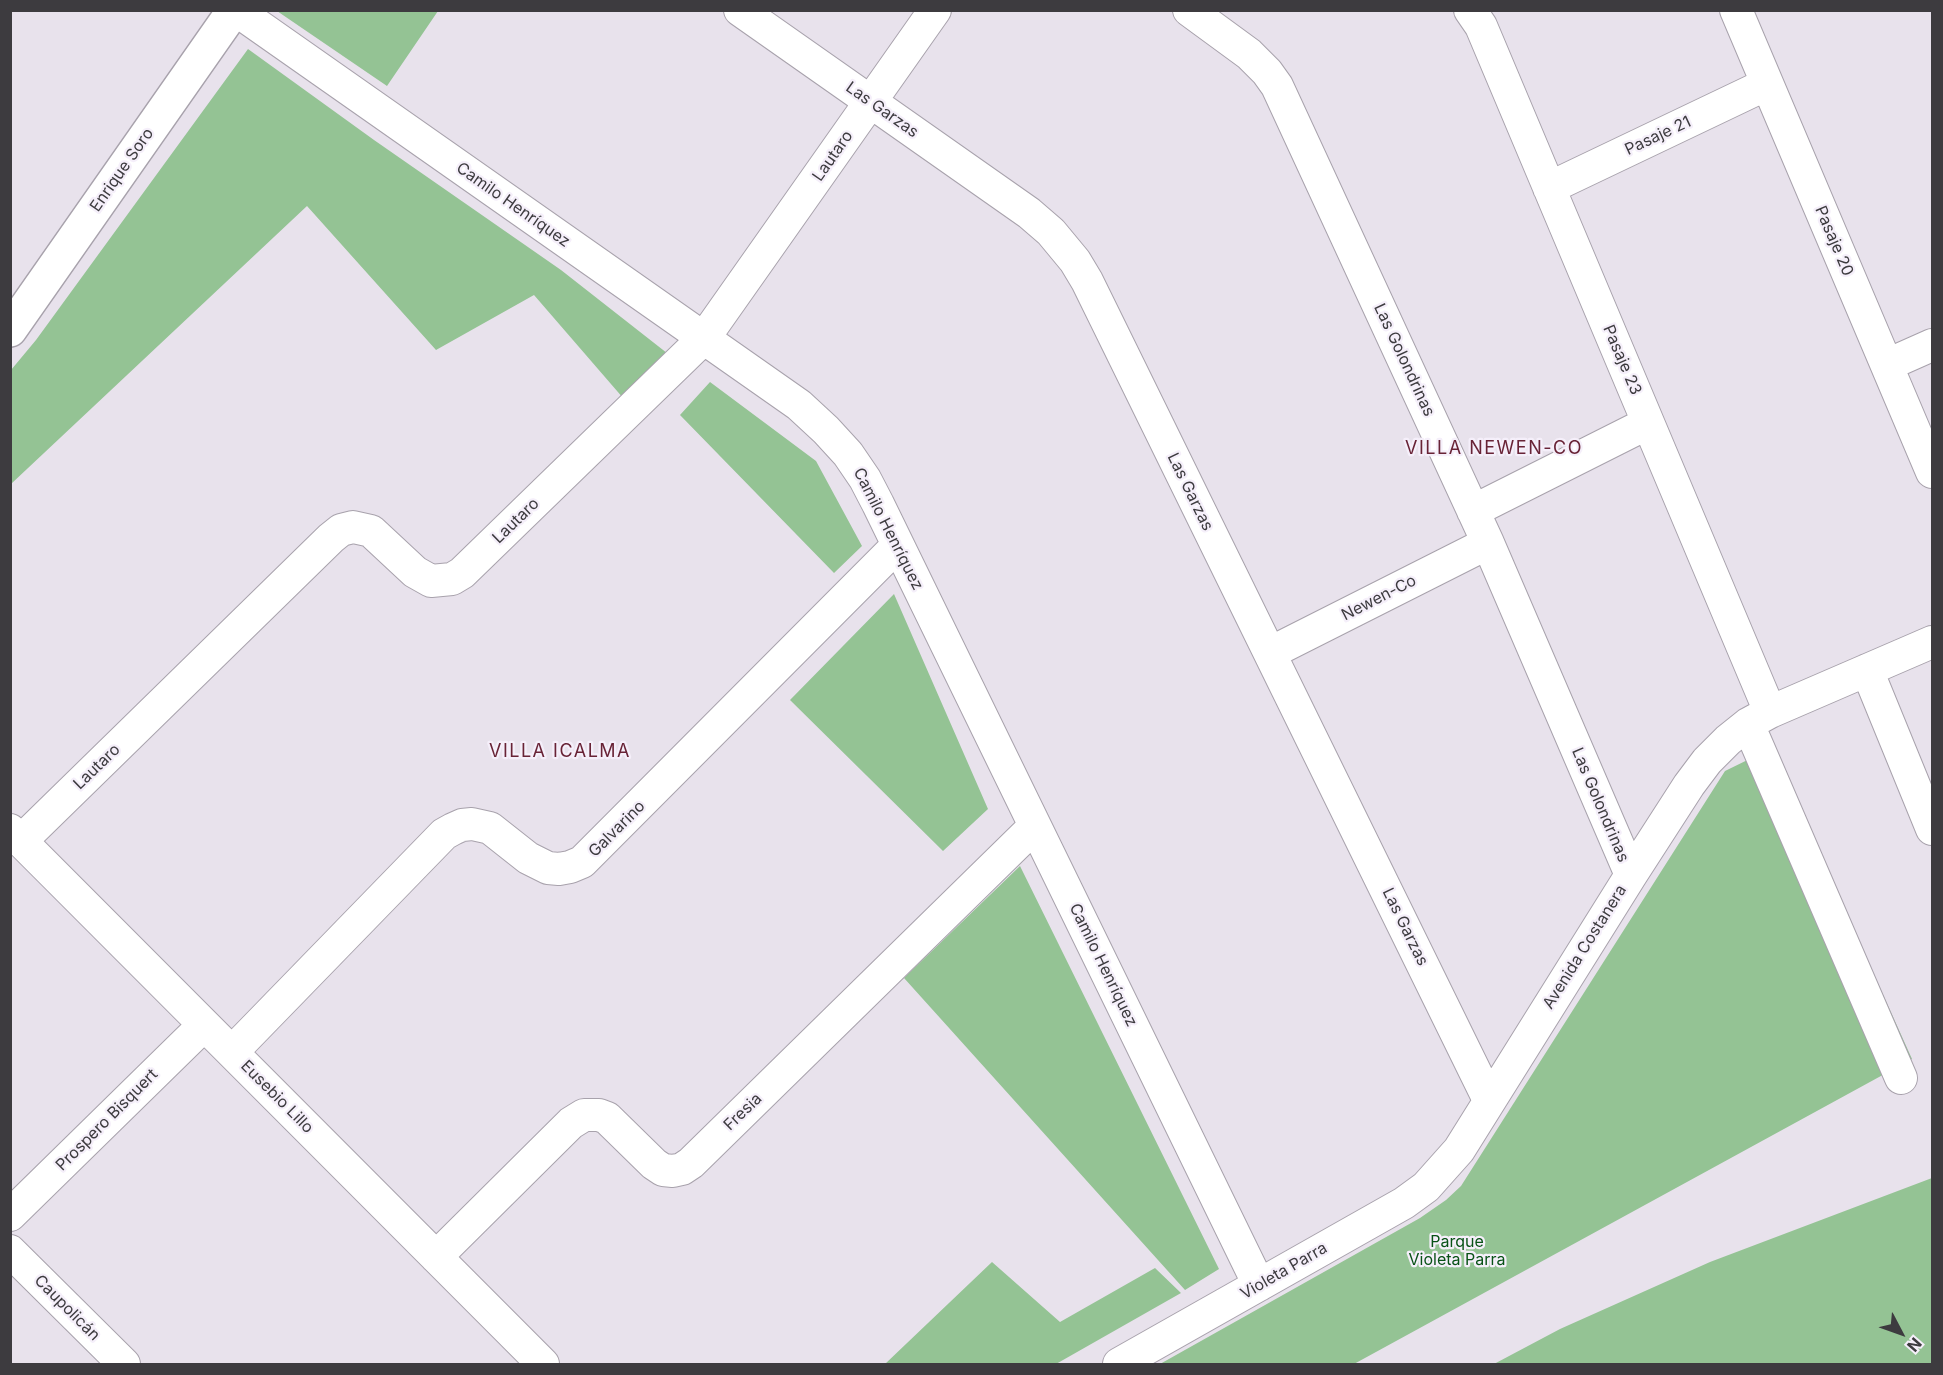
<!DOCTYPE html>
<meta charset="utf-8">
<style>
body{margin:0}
#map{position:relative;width:1943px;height:1375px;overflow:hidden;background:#e8e2ec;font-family:Inter,sans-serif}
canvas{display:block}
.frame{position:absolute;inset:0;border:12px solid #3d3b3f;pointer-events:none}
.north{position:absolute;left:1871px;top:1303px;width:60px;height:60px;-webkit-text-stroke:4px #f5effa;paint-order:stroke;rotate:131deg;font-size:16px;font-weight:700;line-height:24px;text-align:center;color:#3d3b3f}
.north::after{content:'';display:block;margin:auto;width:21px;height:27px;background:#3d3b3f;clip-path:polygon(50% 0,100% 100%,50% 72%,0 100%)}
</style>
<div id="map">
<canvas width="1943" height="1375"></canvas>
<div class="frame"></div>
<div class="north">N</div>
</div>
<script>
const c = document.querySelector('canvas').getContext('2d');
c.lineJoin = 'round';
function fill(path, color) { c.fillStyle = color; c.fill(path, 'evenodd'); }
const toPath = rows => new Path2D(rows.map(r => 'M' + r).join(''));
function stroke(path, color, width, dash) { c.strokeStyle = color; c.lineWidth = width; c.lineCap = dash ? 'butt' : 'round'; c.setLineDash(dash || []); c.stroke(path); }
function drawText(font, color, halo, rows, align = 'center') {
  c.font = font + ' Inter,sans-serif'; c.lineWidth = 4.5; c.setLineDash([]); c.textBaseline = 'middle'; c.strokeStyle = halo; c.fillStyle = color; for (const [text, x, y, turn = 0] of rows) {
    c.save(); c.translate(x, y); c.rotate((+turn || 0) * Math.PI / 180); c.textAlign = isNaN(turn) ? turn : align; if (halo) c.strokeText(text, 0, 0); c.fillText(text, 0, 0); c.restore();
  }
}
const green = toPath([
 [277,11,438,11,387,86],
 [248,49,374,140,561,270,672,357,630,406,534,295,436,350,307,206,11,484,11,370,36,340],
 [710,382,816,461,862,546,834,573,680,415],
 [894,594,988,809,943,851,790,700],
 [1772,748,1912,1059,1354,1364,1160,1364,1420,1218,1446,1200,1461,1186,1725,771],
 [1020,866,1219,1269,1185,1290,904,978],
 [1932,1178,1932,1364,1494,1364,1560,1329,1710,1262],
 [992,1262,1060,1322,1155,1268,1181,1293,1056,1364,885,1364]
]);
const street = toPath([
 [236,10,799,405,826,430,848,454,865,479,878,504,1259,1285],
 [740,10,1029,213,1051,232,1075,261,1087,281,1489,1100],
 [1189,10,1249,54,1267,72,1277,86,1488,543,1631,875],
 [1470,10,1481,26,1770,712],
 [1736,10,1932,472],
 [1549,188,1767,84],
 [1887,365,1932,345],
 [1473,511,1648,423],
 [1270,653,1488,543],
 [1867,670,1932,829],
 [1748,724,1901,1078],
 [10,830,543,1364],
 [21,841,331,538,341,530,353,527,371,531,415,572,431,581,452,579,462,573,704,338,935,10],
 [232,1052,444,834,453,829,462,825,472,824,490,828,528,858,548,868,559,869,570,867,582,862,898,545],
 [10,1215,204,1025],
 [10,1251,124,1364],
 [436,1257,571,1123,584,1115,599,1115,607,1118,654,1164,663,1170,673,1171,682,1169,691,1163,1035,826],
 [1119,1364,1404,1203,1426,1187,1459,1150,1631,875,1689,785,1707,761,1728,740,1748,724,1770,712,1932,642]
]);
const secondary = toPath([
 [10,330,234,10]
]);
const streetNames = [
 ["Las Garzas",882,110,35],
 ["Pasaje 21",1658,136,-25],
 ["Lautaro",833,156,-55],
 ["Enrique Soro",122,170,-55],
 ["Camilo Henríquez",513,205,35],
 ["Pasaje 20",1834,241,67],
 ["Las Golondrinas",1404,360,65],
 ["Pasaje 23",1622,360,67],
 ["Las Garzas",1190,492,64],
 ["Lautaro",516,521,-44],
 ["Camilo Henríquez",888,529,63],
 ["Newen-Co",1379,598,-27],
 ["Lautaro",97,767,-44],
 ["Las Golondrinas",1600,805,67],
 ["Galvarino",617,829,-45],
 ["Las Garzas",1405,927,64],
 ["Avenida Costanera",1585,947,-58],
 ["Camilo Henríquez",1103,965,64],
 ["Eusebio Lillo",277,1097,45],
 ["Fresia",743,1112,-44],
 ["Prospero Bisquert",107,1120,-45],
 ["Violeta Parra",1284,1271,-30],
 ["Caupolicán",67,1308,45]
];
const parkNames = [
 ["Parque",1457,1242],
 ["Violeta Parra",1457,1260]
];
const neighbourhoodNames = [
 ["VILLA NEWEN-CO",1494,449],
 ["VILLA ICALMA",560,752]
];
fill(green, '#94c394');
stroke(street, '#a8a2ac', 34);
stroke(secondary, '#a8a2ac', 36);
stroke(street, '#fff', 32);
stroke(secondary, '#fff', 33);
drawText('16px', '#3d3b3f', '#f5effa', streetNames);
drawText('16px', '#085216', '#f5effa', parkNames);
c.letterSpacing = '1.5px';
drawText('18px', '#682336', '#f5effa', neighbourhoodNames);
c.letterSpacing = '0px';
</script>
